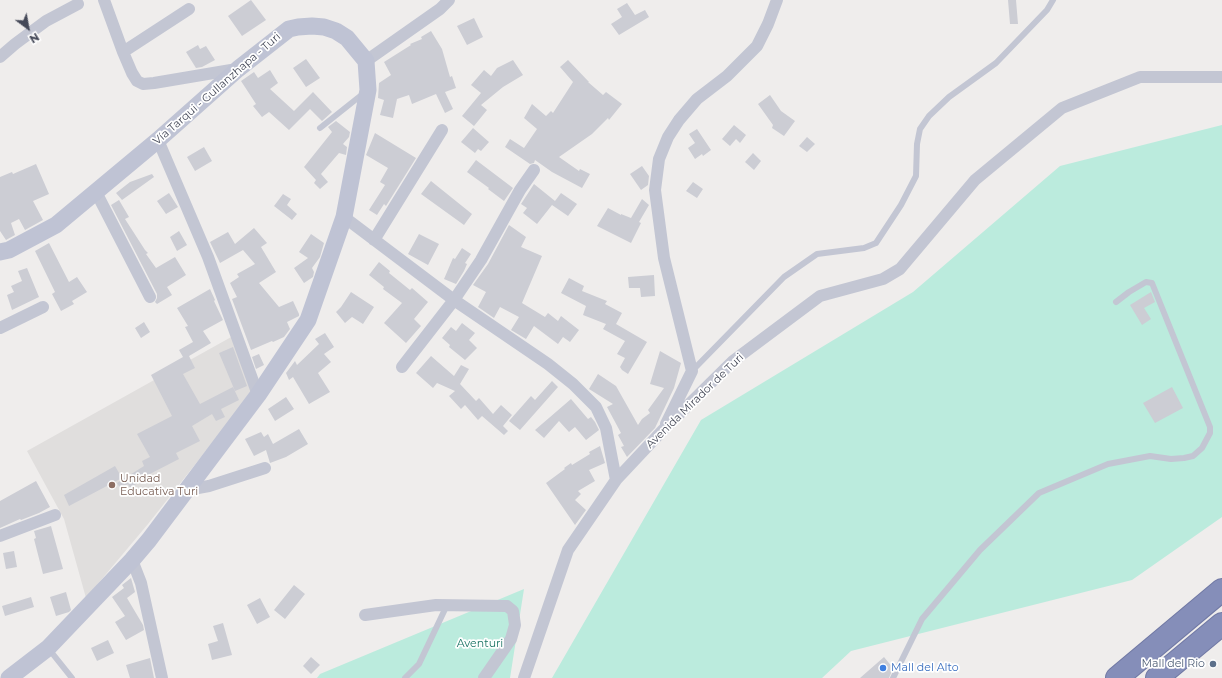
<!DOCTYPE html>
<meta charset="utf-8">
<style>
body{margin:0}
#map{position:relative;width:1222px;height:678px;overflow:hidden;background:#efedec;font-family:Montserrat,sans-serif}
canvas{display:block}
.north{position:absolute;left:8px;top:8px;width:40px;height:40px;-webkit-text-stroke:3px #fff;paint-order:stroke;rotate:148deg;font-size:11px;font-weight:700;line-height:16px;text-align:center;color:#454958}
.north::after{content:'';display:block;margin:auto;width:14px;height:18px;background:#454958;clip-path:polygon(50% 0,100% 100%,50% 72%,0 100%)}
</style>
<div id="map">
<canvas width="1222" height="678"></canvas>
<div class="north">N</div>
</div>
<script>
const c = document.querySelector('canvas').getContext('2d');
c.lineJoin = 'round';
function fill(path, color) { c.fillStyle = color; c.fill(path, 'evenodd'); }
const toPath = rows => new Path2D(rows.map(r => 'M' + r).join(''));
function stroke(path, color, width, dash) { c.strokeStyle = color; c.lineWidth = width; c.lineCap = dash ? 'butt' : 'round'; c.setLineDash(dash || []); c.stroke(path); }
function drawText(font, color, halo, rows, align = 'center') {
  c.font = font + ' Montserrat,sans-serif'; c.lineWidth = 3.5; c.setLineDash([]); c.textBaseline = 'middle'; c.strokeStyle = halo; c.fillStyle = color; for (const [text, x, y, turn = 0] of rows) {
    c.save(); c.translate(x, y); c.rotate((+turn || 0) * Math.PI / 180); c.textAlign = isNaN(turn) ? turn : align; if (halo) c.strokeText(text, 0, 0); c.fillText(text, 0, 0); c.restore();
  }
}
const education = toPath([
 [233,336,254,390,148,524,86,598,64,519,27,451]
]);
const green = toPath([
 [1222,125,1222,517,1132,580,851,651,822,678,552,678,701,420,913,292,1060,166],
 [524,589,510,678,317,678,320,674]
]);
const building = toPath([
 [251,0,266,20,242,36,228,16],
 [1008,0,1016,0,1018,24,1010,24],
 [627,3,635,15,645,10,649,17,619,35,611,24,622,17,617,9],
 [474,18,483,37,467,45,457,26],
 [431,31,442,49,450,77,452,76,456,88,445,92,453,109,445,113,436,94,412,104,409,95,397,99,393,118,380,115,384,100,378,98,379,83,391,75,384,62,411,45,410,44,422,39,421,37],
 [198,45,200,49,206,46,215,60,202,67,196,68,186,52],
 [306,59,320,78,306,87,293,68],
 [513,60,523,75,503,87,481,105,487,110,474,126,462,116,481,93,471,85,484,70,491,76,497,68],
 [568,60,589,82,588,82,603,95,606,92,622,104,609,120,608,118,592,134,559,157,579,171,580,169,590,174,582,188,552,172,535,160,534,163,530,164,505,147,510,139,524,148,537,129,524,118,532,104,546,116,551,111,553,113,573,82,560,67],
 [270,70,278,83,270,89,294,111,313,92,332,112,322,121,310,109,289,130,269,112,262,117,253,106,256,104,241,81,254,72,258,78],
 [770,95,781,111,795,121,784,136,772,128,773,125,758,104],
 [336,121,350,132,349,137,343,144,347,147,346,155,339,153,321,174,328,182,320,189,314,183,316,180,304,167,332,132,328,127],
 [734,125,746,135,740,143,736,139,730,146,722,139],
 [473,128,489,142,481,151,478,149,475,153,461,142],
 [697,129,711,150,703,156,702,154,695,159,688,148,695,143,689,134],
 [375,133,416,158,386,206,384,204,377,215,369,210,385,185,380,182,388,168,366,155],
 [807,137,815,144,807,152,799,146],
 [204,147,212,161,195,171,187,157],
 [753,153,761,161,754,170,745,162],
 [476,160,513,188,504,201,488,189,489,188,467,172],
 [36,164,49,194,33,201,43,220,25,230,19,219,11,223,15,235,6,240,0,231,0,177,12,172,13,174],
 [642,166,649,176,648,185,641,190,630,174],
 [152,174,154,177,122,200,116,193,130,182],
 [431,181,472,214,464,225,421,194],
 [693,182,703,189,697,198,686,191],
 [534,184,555,201,561,193,577,204,568,216,552,205,537,224,523,213,527,208,521,204],
 [169,193,178,207,166,214,157,201],
 [283,194,291,199,287,205,297,214,292,220,274,206],
 [642,199,649,205,639,222,641,223,631,243,597,226,608,208,621,215,621,214,631,218],
 [119,200,129,217,125,219,145,250,148,253,146,254,156,268,175,257,186,275,167,287,172,295,157,304,155,302,157,298,157,294,111,205],
 [509,225,526,237,521,247,542,256,522,303,545,317,548,313,558,321,561,316,579,330,570,342,563,337,558,344,534,326,526,339,511,330,519,317,500,307,494,318,478,307,486,292,473,285,488,264],
 [254,228,267,243,261,247,276,272,259,283,279,307,293,301,299,314,299,316,287,322,290,329,284,337,273,342,272,341,251,350,232,299,237,297,230,283,239,277,237,274,255,264,243,250,220,263,210,242,228,232,235,244],
 [179,231,187,245,177,251,170,237],
 [311,234,324,243,320,257,312,268,314,272,313,277,304,283,294,268,308,258,299,252],
 [419,234,439,244,428,265,408,254],
 [49,243,69,282,77,277,87,292,72,301,74,304,61,311,52,294,55,292,35,251],
 [462,248,471,254,465,263,467,264,464,271,456,284,444,279,453,258,455,259],
 [379,262,390,271,389,273,410,290,412,288,428,302,414,319,421,326,406,343,384,323,402,303,383,289,384,287,369,275],
 [27,268,39,297,12,310,7,295,14,292,11,286,22,281,18,271],
 [654,275,655,296,641,297,640,288,629,288,628,277],
 [569,278,584,286,582,291,607,301,605,304,622,313,616,324,647,342,628,374,622,370,620,367,625,358,617,354,625,341,603,329,606,324,583,315,586,306,561,293],
 [210,289,215,300,214,301,223,320,203,331,211,343,189,356,195,368,183,374,200,404,233,387,239,400,221,409,225,417,216,421,212,414,192,426,200,441,176,453,179,459,140,479,141,481,130,488,128,484,120,488,117,483,144,466,142,461,150,457,137,434,172,416,151,375,183,357,179,350,193,342,185,327,188,326,177,308],
 [351,292,374,307,363,324,352,317,345,323,336,312,341,307],
 [1151,292,1155,302,1144,308,1151,319,1142,325,1130,305],
 [144,322,150,332,141,338,135,328],
 [462,323,475,333,469,340,477,348,465,360,449,347,450,345,442,338,451,327,456,331],
 [325,333,334,347,324,354,331,362,318,373,330,392,309,404,293,377,289,380,286,373,295,361,297,365,319,344,315,339],
 [233,347,247,386,235,391,219,353],
 [660,351,681,363,674,388,655,428,627,457,621,447,624,446,618,435,621,433,607,407,613,404,589,389,598,374,616,386,638,425,642,419,650,413,648,410,664,388,650,384],
 [259,354,264,365,256,369,252,357],
 [431,356,454,376,461,365,469,369,460,384,476,401,479,398,493,414,501,405,512,415,503,426,508,431,504,435,482,416,478,420,465,405,461,409,449,396,455,391,437,383,433,388,416,373],
 [552,381,558,387,520,430,509,421,531,396,535,400],
 [1172,387,1183,408,1155,423,1143,403],
 [286,397,294,409,275,421,268,409],
 [571,399,588,419,591,417,595,422,599,430,586,440,575,427,569,432,559,421,544,438,535,430],
 [299,429,308,444,286,457,270,463,266,450,254,456,245,439,261,432,264,437,268,434,273,444],
 [600,446,605,463,589,470,595,481,578,491,581,494,575,500,586,510,575,525,546,483,565,469,564,468,571,463,572,465,590,454,589,452],
 [115,466,122,478,69,506,64,495],
 [36,481,50,507,39,513,21,520,20,519,0,528,0,501],
 [51,526,63,569,43,574,34,539,36,538,34,531],
 [14,551,17,567,6,569,3,553],
 [131,578,135,592,127,598,143,625,144,630,126,640,115,622,125,616,112,597,124,588,122,585],
 [294,585,305,594,285,619,274,610],
 [66,592,71,610,69,612,56,616,50,597],
 [31,597,34,607,5,616,2,606],
 [260,598,270,617,257,624,247,605],
 [223,623,232,655,212,660,208,644,218,641,213,626],
 [108,640,114,653,97,661,91,648],
 [311,657,320,665,311,674,303,666],
 [884,657,893,668,889,678,860,678],
 [150,658,154,678,130,678,126,665]
]);
const lane = toPath([
 [320,128,364,93],
 [692,371,784,277,817,254,864,248,876,243,901,205,916,176,917,144,920,129,929,116,949,97,996,63,1047,10,1053,0],
 [48,648,72,678],
 [405,678,419,664,447,605],
 [893,678,922,619,980,550,1039,493,1108,464,1150,456,1171,459,1184,458,1193,456,1202,448,1210,433,1210,427,1152,283,1146,282,1129,292,1116,302]
]);
const street = toPath([
 [104,0,123,52,132,73,137,81,143,84,154,83,237,69],
 [123,52,189,9],
 [0,57,15,44,46,21,78,4],
 [366,61,440,9,449,0],
 [158,140,208,257,258,395],
 [96,192,150,297],
 [344,217,454,300,548,364,573,384,596,407,606,428,616,480],
 [374,240,442,130],
 [0,328,43,307],
 [402,367,454,300,481,260,520,190,534,170],
 [666,424,692,371,664,258,655,190,659,159,668,137,679,120,697,99,727,76,757,46,768,24,777,0],
 [187,490,209,486,265,468],
 [0,536,55,515],
 [132,560,141,583,162,678],
 [365,615,436,605,507,606,513,611,515,625,511,639,484,678],
 [524,678,568,550,616,480,662,431,733,361,820,296,883,279,900,269,975,180,1062,108,1140,77,1222,77]
]);
const secondary = toPath([
 [0,252,9,250,56,225,158,140,238,69,289,29,298,27,312,26,324,27,336,31,347,38,366,61,368,90,344,217,308,320,258,395,149,540,132,560,48,648,9,678]
]);
const highway = toPath([
 [1117,678,1222,590],
 [1157,678,1222,624]
]);
const markers = [
 [112,485,4,"#8d6e63"],
 [1213,664,4,"#5c6f8a"],
 [883,668,4,"#3f7fe0"]
];
const streetNames = [
 ["Vía Tarqui - Gullanzhapa - Turi",217,89,-41],
 ["Avenida Mirador de Turi",695,401,-44]
];
const educationNames = [
 ["Unidad",120,479],
 ["Educativa Turi",120,492]
];
const parkNames = [
 ["Aventuri",480,644]
];
const serviceNames = [
 ["Mall del Rio",1205,664]
];
const shopNames = [
 ["Mall del Alto",891,668]
];
fill(education, '#e0dedd');
fill(green, '#bbebdd');
fill(building, '#cccdd4');
stroke(highway, '#7179a4', 24);
stroke(lane, '#c3c6d3', 6);
stroke(street, '#c3c6d3', 12);
stroke(secondary, '#bfc3d4', 17);
stroke(highway, '#858eb9', 22);
for (const [x, y, r, color] of markers) { const dot = new Path2D(); dot.arc(x, y, r, 0, 2 * Math.PI); c.fillStyle = color; c.fill(dot); stroke(dot, '#fff', 1.5); }
drawText('11px', '#454958', '#fff', streetNames);
drawText('11px', '#785e54', '#fff', educationNames, 'left');
drawText('11px', '#1b7464', '#fff', parkNames);
drawText('11px', '#4e5e75', '#fff', serviceNames, 'right');
drawText('11px', '#366cbe', '#fff', shopNames, 'left');
</script>
